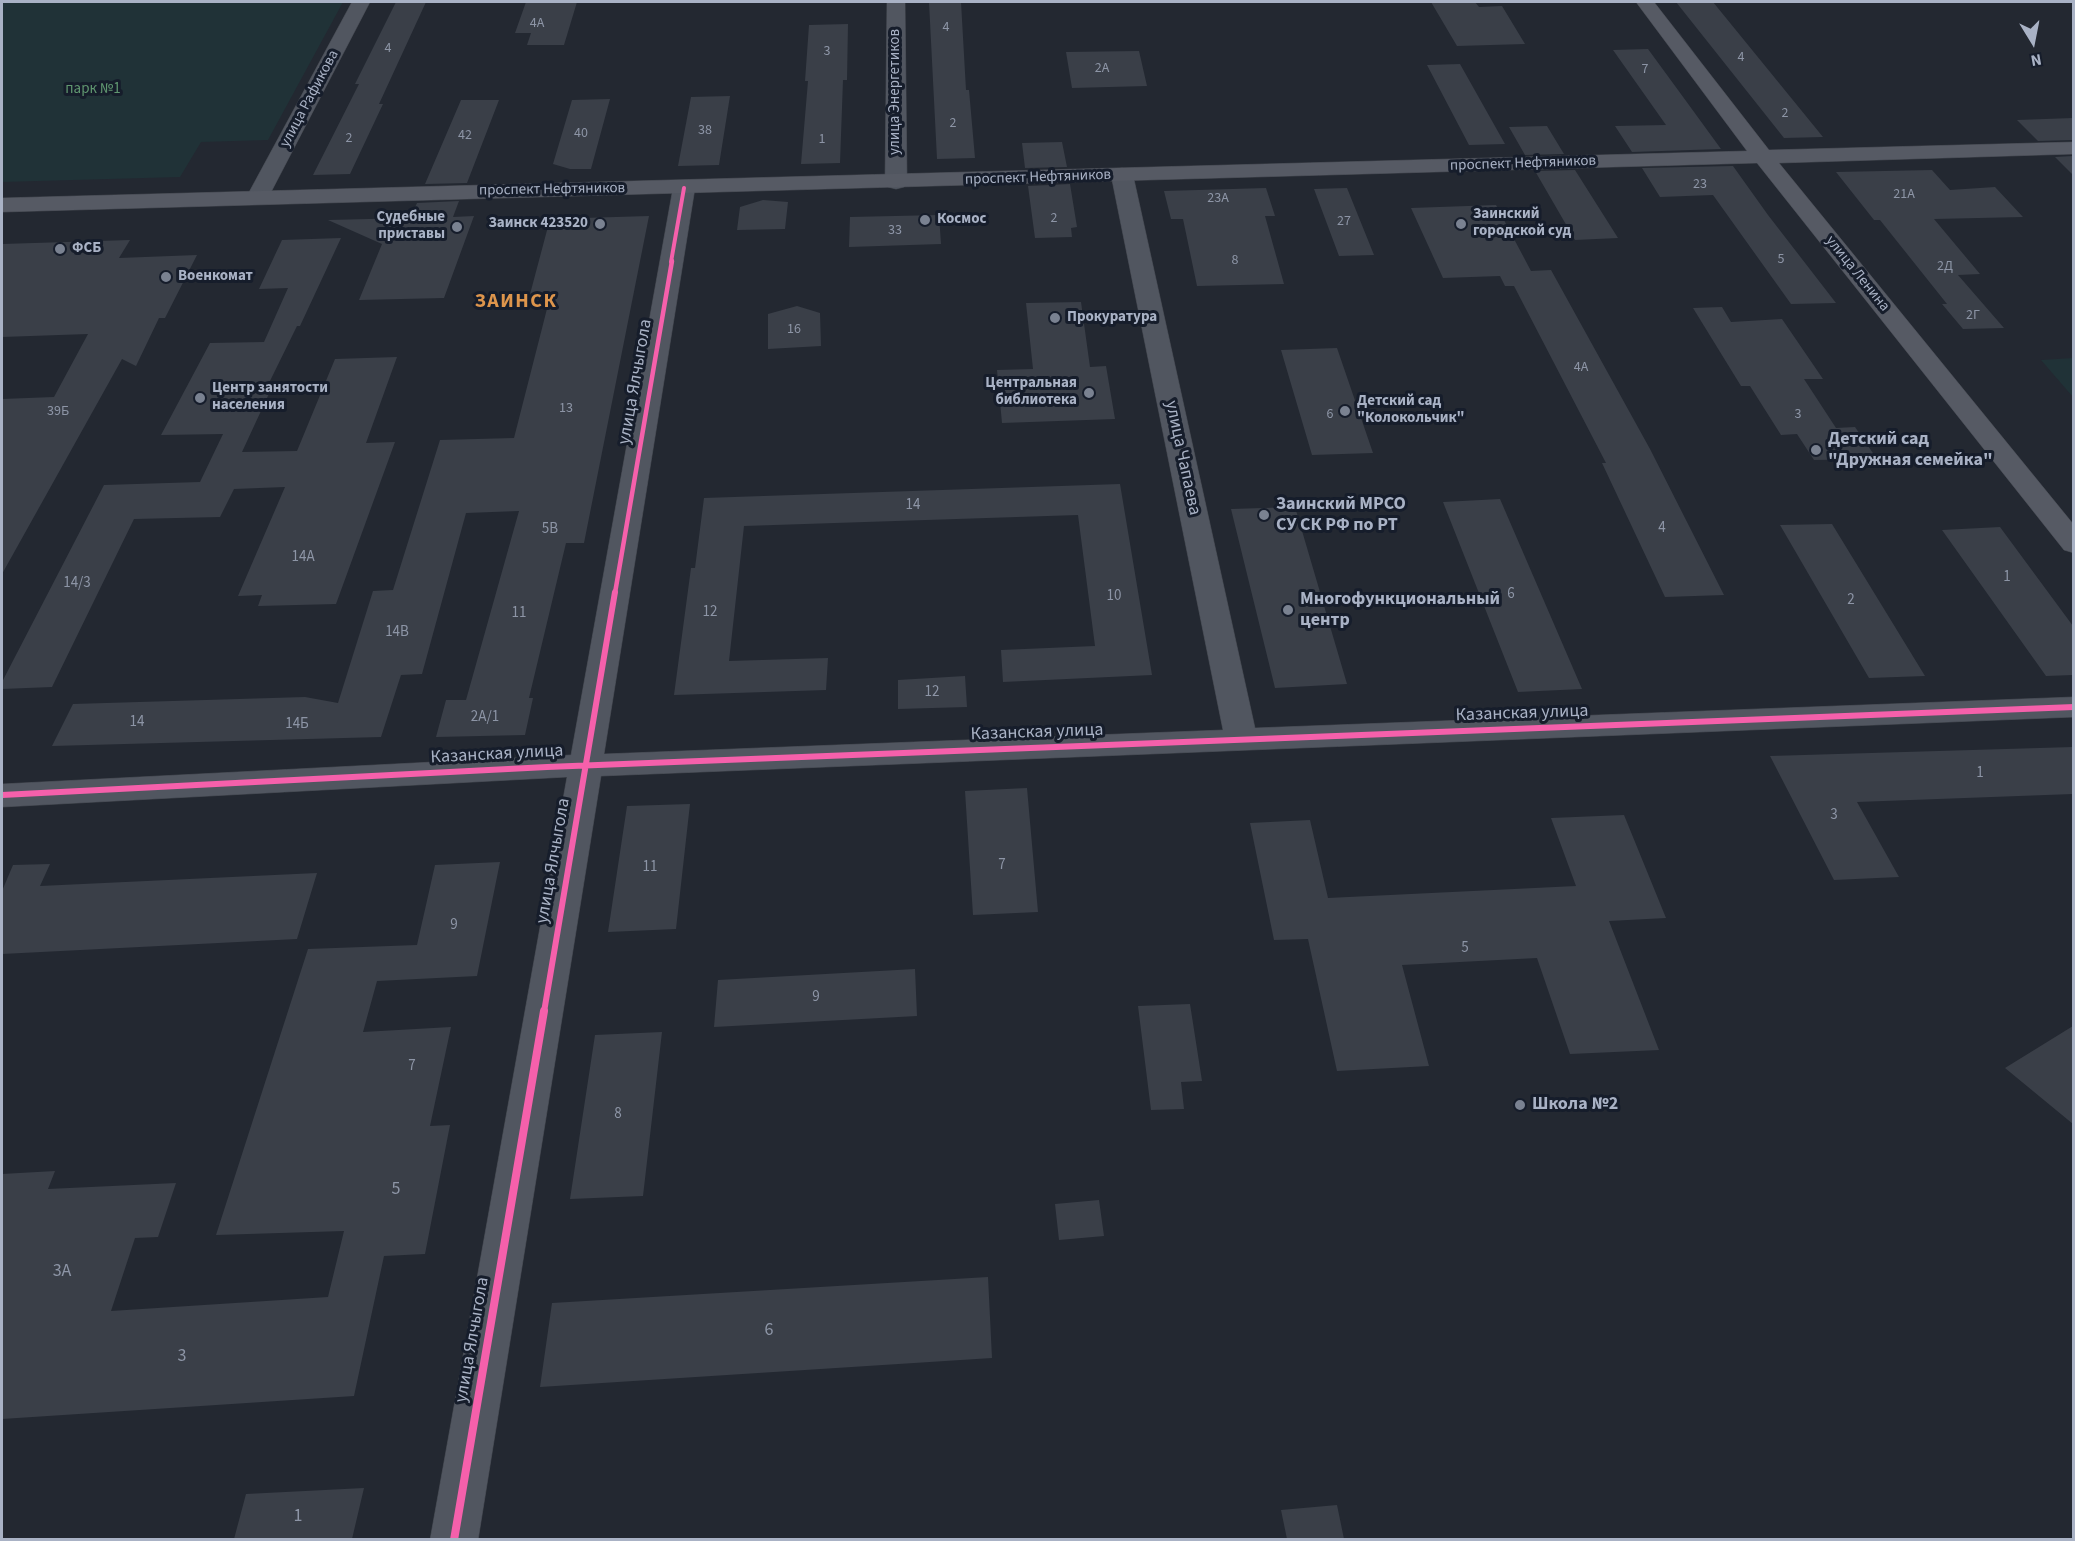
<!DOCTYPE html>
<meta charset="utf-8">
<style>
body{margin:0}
#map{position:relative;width:2075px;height:1541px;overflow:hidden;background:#232831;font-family:"Source Sans 3",sans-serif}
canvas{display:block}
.frame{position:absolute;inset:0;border:3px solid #a9b2c5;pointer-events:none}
.north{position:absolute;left:2003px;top:12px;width:60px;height:60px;-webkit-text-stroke:4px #161d2b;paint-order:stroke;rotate:170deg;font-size:16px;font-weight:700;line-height:24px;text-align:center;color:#a9b2c5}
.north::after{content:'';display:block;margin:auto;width:21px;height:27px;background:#a9b2c5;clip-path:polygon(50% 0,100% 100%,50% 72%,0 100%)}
</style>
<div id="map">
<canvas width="2075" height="1541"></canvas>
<div class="frame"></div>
<div class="north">N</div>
</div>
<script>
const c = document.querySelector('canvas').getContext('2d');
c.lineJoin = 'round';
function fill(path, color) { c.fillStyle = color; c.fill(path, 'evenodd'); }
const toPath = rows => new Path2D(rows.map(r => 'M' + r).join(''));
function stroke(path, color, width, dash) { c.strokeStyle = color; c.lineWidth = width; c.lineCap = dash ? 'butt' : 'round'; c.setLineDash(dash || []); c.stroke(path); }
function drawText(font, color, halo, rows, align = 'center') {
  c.font = font + ' "Source Sans 3",sans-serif'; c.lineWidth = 6; c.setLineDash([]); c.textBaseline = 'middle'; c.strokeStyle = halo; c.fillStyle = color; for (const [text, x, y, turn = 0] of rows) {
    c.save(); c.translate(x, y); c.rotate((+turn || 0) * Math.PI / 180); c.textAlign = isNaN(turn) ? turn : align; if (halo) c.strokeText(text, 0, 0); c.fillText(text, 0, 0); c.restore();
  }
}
const green = toPath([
 [2,2,343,2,268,140,201,142,180,177,2,182],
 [2073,358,2074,358,2073,397,2041,360]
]);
const building = toPath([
 [396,2,426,2,379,104,383,104,350,174,313,175,359,84,355,84],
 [526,2,577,2,564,45,527,45,531,33,515,33],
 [929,2,961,2,966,90,969,90,975,158,937,159],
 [1431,2,1475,2,1479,7,1502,6,1525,44,1457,46],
 [1676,2,1713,2,1823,137,1784,138],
 [848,24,847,80,843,80,840,163,801,164,808,81,805,81,809,25],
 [1648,49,1678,90,1721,149,1632,152,1615,126,1666,125,1613,50],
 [1139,51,1147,86,1072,88,1066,52],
 [1460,64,1505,144,1469,145,1427,65],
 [730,96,719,165,678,166,691,97],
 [610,99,591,169,570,169,553,164,572,100],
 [461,100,499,100,467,183,425,184],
 [2073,118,2073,140,2038,141,2017,120],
 [1547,126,1564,154,1525,155,1509,127],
 [1062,142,1067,167,1025,168,1022,143],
 [2073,156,2073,175,2055,157],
 [1733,166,1768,215,1836,303,1791,304,1713,195,1660,197,1642,168],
 [1575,170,1618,238,1575,240,1535,171],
 [1932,170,1950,190,1995,187,2023,217,1934,219,1980,274,1958,275,2004,328,1963,329,1942,304,1947,304,1880,220,1874,220,1836,172],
 [1070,184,1077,227,1071,228,1072,237,1035,238,1028,186],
 [1266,188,1275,216,1265,216,1284,284,1197,286,1183,219,1171,219,1164,191],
 [1347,188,1374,255,1339,256,1314,189],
 [763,200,788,202,785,229,737,230,740,207],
 [459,201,453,217,474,216,444,298,359,300,382,244,328,220,410,218,417,203],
 [1496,205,1531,271,1551,270,1650,449,1724,595,1665,597,1602,463,1606,463,1514,286,1505,286,1500,276,1443,278,1411,208],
 [939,215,941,244,849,247,850,217],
 [649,216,584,543,566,543,529,698,533,698,525,735,436,737,446,700,466,700,519,511,466,513,422,674,401,675,381,737,52,746,73,704,305,697,338,703,373,591,393,590,440,440,514,438,550,297,529,298,550,219],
 [341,238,300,326,297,326,268,385,273,385,242,452,297,451,335,359,397,357,366,443,395,442,336,604,258,606,262,595,238,596,285,487,234,489,220,517,134,519,52,687,2,689,2,682,104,485,200,482,223,434,161,435,210,343,264,342,288,288,259,289,282,240],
 [130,240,119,258,197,255,165,318,159,318,136,366,122,359,2,574,2,399,54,397,88,334,2,337,2,244],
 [1081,302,1090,367,1106,366,1115,419,1002,423,997,370,1033,369,1026,303],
 [797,306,820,313,821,346,768,349,768,314],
 [1722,307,1731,322,1782,319,1823,379,1804,379,1836,428,1855,427,1877,459,1814,460,1797,434,1781,435,1750,386,1741,386,1693,308],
 [1337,348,1373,453,1312,455,1281,350],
 [1120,484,1152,675,1003,682,1001,650,1095,646,1078,515,744,526,729,661,828,658,826,690,674,695,691,568,695,568,704,498],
 [1500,499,1582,689,1518,692,1443,502],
 [1295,507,1347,684,1275,688,1231,509],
 [1832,524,1925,676,1869,678,1780,525],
 [2000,527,2073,626,2073,675,2046,676,1942,530],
 [965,676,967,707,898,709,898,680],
 [2073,747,2073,794,1857,802,1899,877,1834,880,1770,756],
 [1027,788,1038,912,973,915,965,791],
 [690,804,676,929,608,932,627,806],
 [1624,815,1666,918,1609,921,1659,1050,1570,1054,1537,958,1402,965,1429,1066,1337,1071,1308,939,1274,940,1250,823,1310,820,1328,898,1576,886,1551,818],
 [500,862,477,976,377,981,363,1032,451,1027,430,1126,450,1125,425,1254,384,1256,354,1396,2,1419,2,1174,55,1171,48,1189,176,1183,158,1237,135,1238,111,1311,328,1297,344,1231,216,1235,308,949,417,945,435,865],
 [50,864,40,886,317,873,297,939,2,954,2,891,13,865],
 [915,969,917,1016,714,1027,718,980],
 [1190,1004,1202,1081,1181,1082,1184,1109,1151,1110,1138,1006],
 [2073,1026,2073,1124,2005,1068],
 [662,1032,643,1196,570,1199,595,1035],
 [1099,1200,1104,1236,1059,1240,1055,1204],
 [988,1277,992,1358,540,1387,552,1303],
 [364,1488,352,1539,234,1539,246,1494],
 [1337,1505,1344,1539,1287,1539,1281,1510]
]);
const street = toPath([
 [352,2,370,2,269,196,266,201,258,203,250,201,247,196,352,2],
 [887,2,905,2,907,182,904,187,896,189,888,187,885,182,887,2],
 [1122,168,1130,170,1133,175,1255,728,2074,697,2074,717,601,776,478,1540,430,1540,567,777,2,807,2,784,571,755,673,188,676,183,684,181,692,183,695,188,604,754,1223,730,1111,175,1114,170,1122,168]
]);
const secondary = toPath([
 [1636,2,1654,2,1769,150,2074,142,2074,154,1779,163,2074,525,2074,553,2064,550,1757,163,2,212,2,198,1747,151,1636,2]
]);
const cyclewayFar3 = toPath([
 [671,262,684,188]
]);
const cyclewayFar2 = toPath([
 [615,593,672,261]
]);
const cyclewayFar1 = toPath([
 [2,795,547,767,2074,707],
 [544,1012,615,592]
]);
const cycleway = toPath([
 [454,1540,544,1011]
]);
const markers = [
 [925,220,6,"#7a8291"],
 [600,224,6,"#7a8291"],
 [1461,224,6,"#7a8291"],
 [457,227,6,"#7a8291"],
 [60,249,6,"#7a8291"],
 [166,277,6,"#7a8291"],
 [1055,318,6,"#7a8291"],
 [1089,393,6,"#7a8291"],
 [200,398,6,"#7a8291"],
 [1345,411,6,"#7a8291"],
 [1816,450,6,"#7a8291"],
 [1264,515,6,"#7a8291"],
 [1288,610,6,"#7a8291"],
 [1520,1105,6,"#7a8291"]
];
const farNumbernames = [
 ["4А",537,24],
 ["4",946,28],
 ["4",388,49],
 ["3",827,52],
 ["4",1741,58],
 ["2А",1102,69],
 ["7",1645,70],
 ["2",1785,114],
 ["2",953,124],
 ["38",705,131],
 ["40",581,134],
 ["42",465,136],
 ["2",349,139],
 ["1",822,140],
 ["23",1700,185],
 ["21А",1904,195],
 ["23А",1218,199],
 ["2",1054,219],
 ["27",1344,222],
 ["33",895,231],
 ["5",1781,260],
 ["8",1235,261],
 ["2Д",1945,267],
 ["2Г",1973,316],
 ["16",794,330],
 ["4А",1581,368],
 ["13",566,409],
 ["39Б",58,412],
 ["6",1330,415],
 ["3",1798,415]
];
const farParknames = [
 ["парк №1",93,90]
];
const farStreetnames = [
 ["улица Энергетиков",896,92,-90],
 ["улица Рафикова",310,99,-62],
 ["проспект Нефтяников",1523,164,-2],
 ["проспект Нефтяников",1038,178,-2],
 ["проспект Нефтяников",552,190,-1],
 ["улица Ленина",1857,274,51]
];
const farPoinames = [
 ["Заинский",1473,215],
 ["городской суд",1473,232],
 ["Судебные",445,218,"right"],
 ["приставы",445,235,"right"],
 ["Космос",937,220],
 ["Заинск 423520",588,224,"right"],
 ["ФСБ",72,249],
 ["Военкомат",178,277],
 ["Прокуратура",1067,318],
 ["Центральная",1077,384,"right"],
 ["библиотека",1077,401,"right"],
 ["Центр занятости",212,389],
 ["населения",212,406],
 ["Детский сад",1357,402],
 ["\"Колокольчик\"",1357,419]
];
const numberNames = [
 ["14",913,506],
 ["4",1662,529],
 ["5В",550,530],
 ["14А",303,558],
 ["1",2007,578],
 ["14/3",77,584],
 ["6",1511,595],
 ["10",1114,597],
 ["2",1851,601],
 ["12",710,613],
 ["11",519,614],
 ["14В",397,633],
 ["12",932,693],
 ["2А/1",485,718],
 ["14",137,723],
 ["14Б",297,725],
 ["1",1980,774],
 ["3",1834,816],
 ["7",1002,866],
 ["11",650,868],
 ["9",454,926],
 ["5",1465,949],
 ["9",816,998],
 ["7",412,1067],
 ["8",618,1115]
];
const streetNames = [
 ["улица Ялчыгола",636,382,-80],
 ["улица Чапаева",1182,458,78],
 ["Казанская улица",1522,714,-2],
 ["Казанская улица",1037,733,-2],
 ["Казанская улица",497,755,-3],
 ["улица Ялчыгола",554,861,-80],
 ["улица Ялчыгола",473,1340,-80]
];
const poiNames = [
 ["Детский сад",1828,440],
 ["\"Дружная семейка\"",1828,461],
 ["Заинский МРСО",1276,505],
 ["СУ СК РФ по РТ",1276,526],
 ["Многофункциональный",1300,600],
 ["центр",1300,621],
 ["Школа №2",1532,1105]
];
const nearNumbernames = [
 ["5",396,1190],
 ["3А",62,1272],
 ["6",769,1331],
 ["3",182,1357],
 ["1",298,1517]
];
const farDistrictnames = [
 ["ЗАИНСК",516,303]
];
fill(green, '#203237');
fill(building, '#3a3f48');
stroke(street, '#40444c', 1);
stroke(secondary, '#40444c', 1);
fill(street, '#515660');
fill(secondary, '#565a64');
stroke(cyclewayFar3, '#f560ab', 4);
stroke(cyclewayFar2, '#f560ab', 4.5);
stroke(cyclewayFar1, '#f560ab', 6);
stroke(cycleway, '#f560ab', 8);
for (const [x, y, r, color] of markers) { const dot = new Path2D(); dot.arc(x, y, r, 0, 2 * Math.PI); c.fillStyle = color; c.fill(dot); stroke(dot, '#161d2b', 2); }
drawText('14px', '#8d95a6', null, farNumbernames);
drawText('15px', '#609770', '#161d2b', farParknames);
drawText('15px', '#a9b2c5', '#161d2b', farStreetnames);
drawText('bold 15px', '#a9b2c5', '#161d2b', farPoinames, 'left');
drawText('15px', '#8d95a6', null, numberNames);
drawText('18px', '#a9b2c5', '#161d2b', streetNames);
drawText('bold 18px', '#a9b2c5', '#161d2b', poiNames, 'left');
drawText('18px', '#8d95a6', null, nearNumbernames);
c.letterSpacing = '1.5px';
drawText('bold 20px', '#dd954c', '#161d2b', farDistrictnames);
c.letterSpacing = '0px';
</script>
